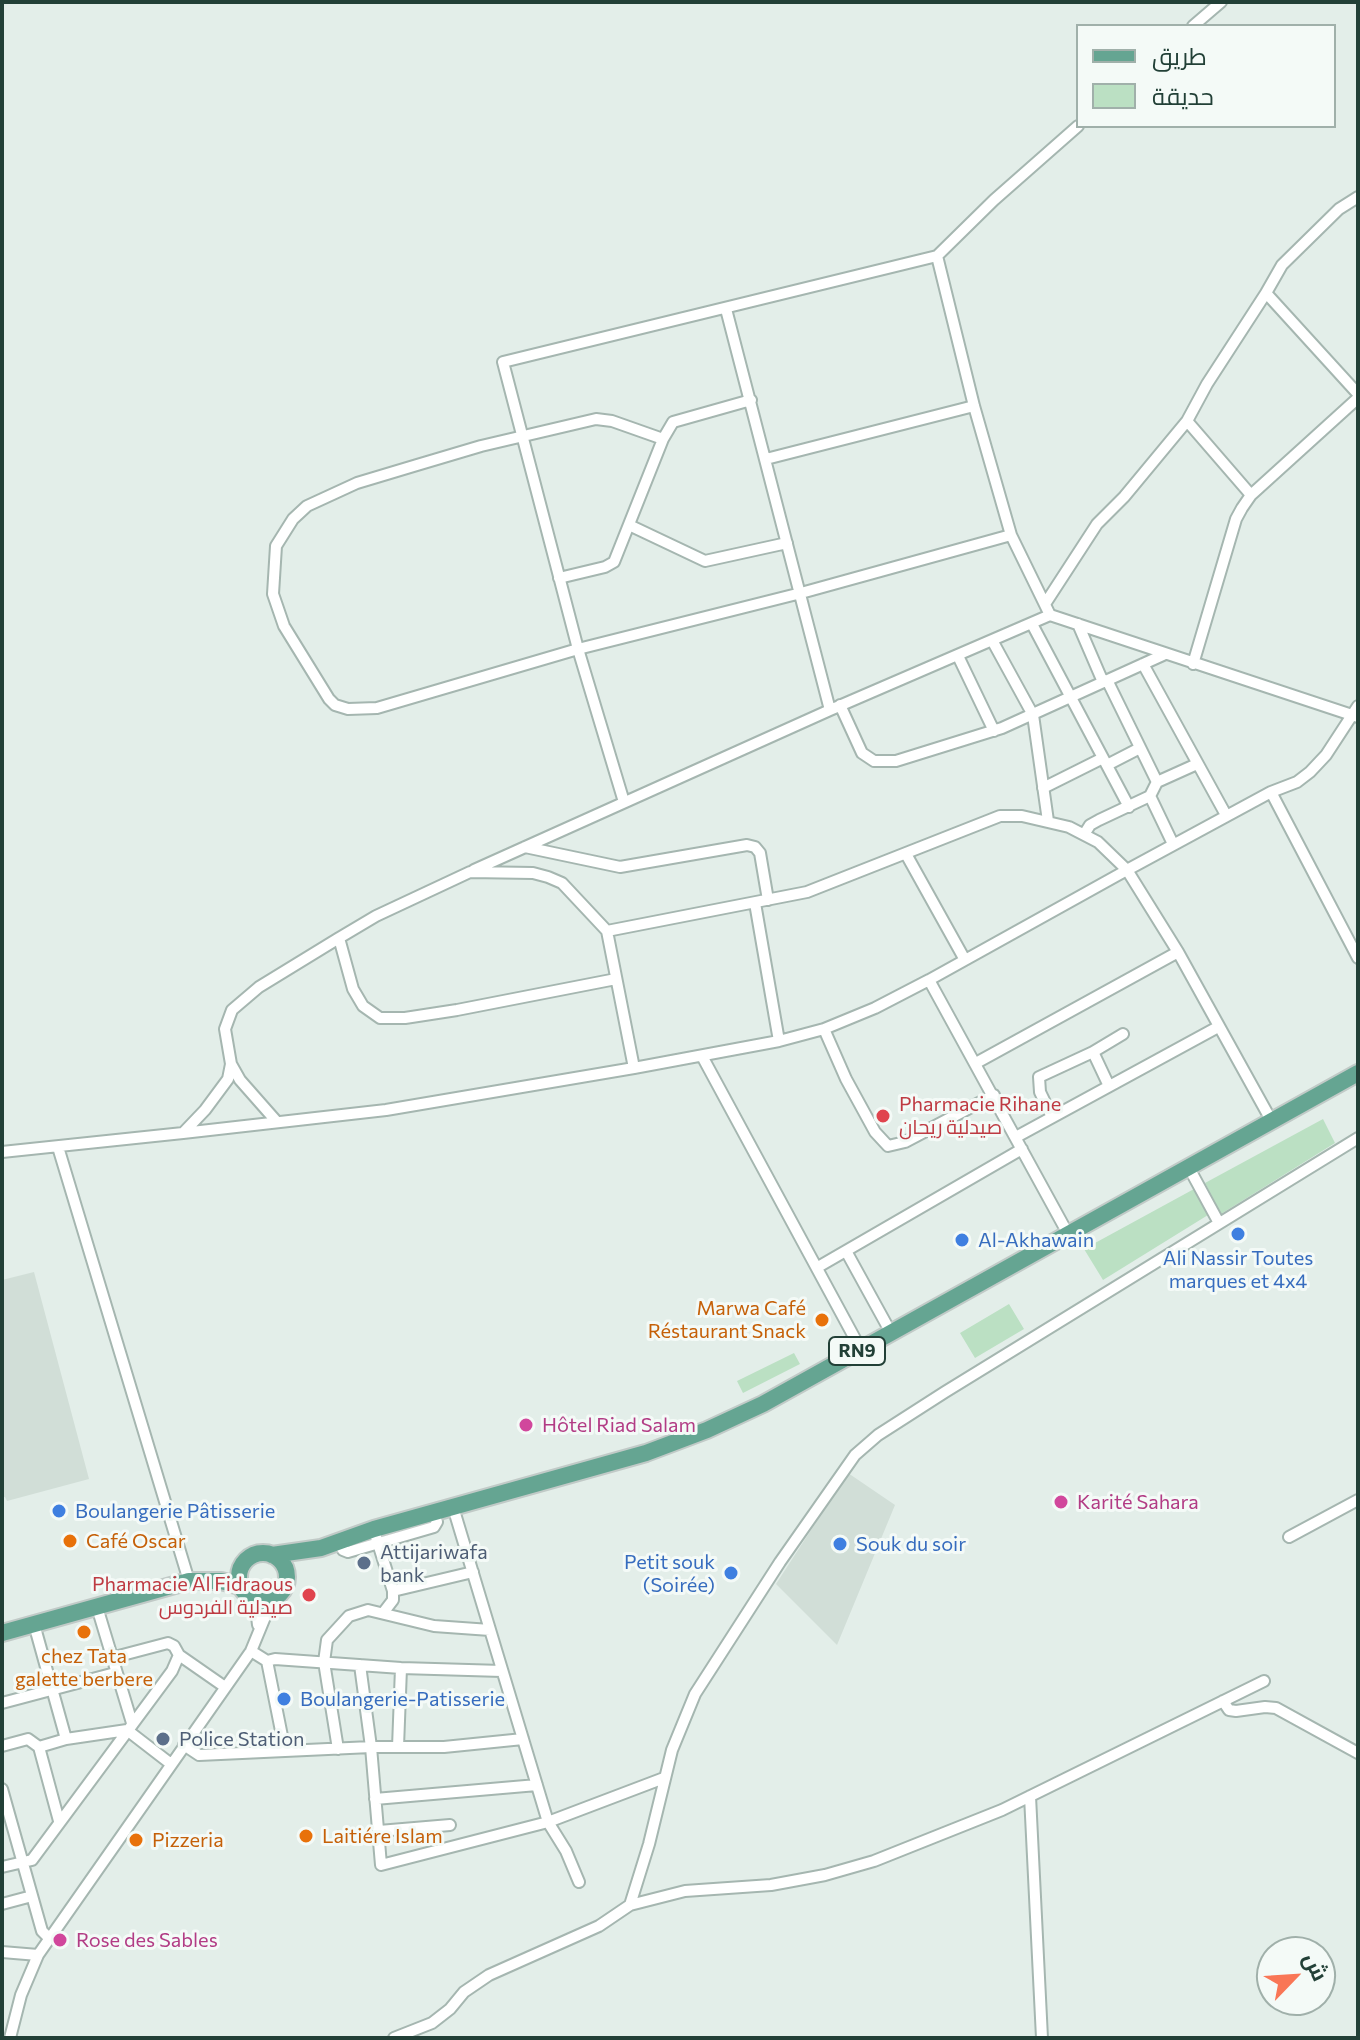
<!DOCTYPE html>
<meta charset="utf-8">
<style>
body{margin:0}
#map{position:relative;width:1360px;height:2040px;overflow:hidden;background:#e3eee9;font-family:Commissioner,Cairo,sans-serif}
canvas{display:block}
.frame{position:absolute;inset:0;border:4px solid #224037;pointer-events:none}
.legend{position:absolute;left:1076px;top:24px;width:260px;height:104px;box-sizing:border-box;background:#f4faf7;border:2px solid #a0b0aa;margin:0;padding:10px 14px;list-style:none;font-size:24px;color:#224037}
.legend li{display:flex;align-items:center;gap:16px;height:40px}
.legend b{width:40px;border:2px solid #a0b0aa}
.north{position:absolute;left:1256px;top:1936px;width:80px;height:80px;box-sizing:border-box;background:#f4faf7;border:2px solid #a0b0aa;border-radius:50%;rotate:65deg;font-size:22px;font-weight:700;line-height:32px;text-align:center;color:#224037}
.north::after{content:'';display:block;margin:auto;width:28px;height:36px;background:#f97656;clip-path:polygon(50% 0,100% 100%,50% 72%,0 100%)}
</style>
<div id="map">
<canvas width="1360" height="2040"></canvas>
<div class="frame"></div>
<ul class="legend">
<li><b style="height:10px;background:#65a592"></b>طريق</li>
<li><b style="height:22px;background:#bbe0c3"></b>حديقة</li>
</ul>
<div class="north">ش</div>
</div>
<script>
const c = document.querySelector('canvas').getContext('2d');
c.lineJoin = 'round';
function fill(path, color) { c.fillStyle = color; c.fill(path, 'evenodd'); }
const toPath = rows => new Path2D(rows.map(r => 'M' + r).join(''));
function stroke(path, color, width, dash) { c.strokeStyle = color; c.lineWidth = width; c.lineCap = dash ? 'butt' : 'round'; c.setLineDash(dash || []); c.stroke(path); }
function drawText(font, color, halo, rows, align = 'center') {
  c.font = font + ' Commissioner,Cairo,sans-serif'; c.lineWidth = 6; c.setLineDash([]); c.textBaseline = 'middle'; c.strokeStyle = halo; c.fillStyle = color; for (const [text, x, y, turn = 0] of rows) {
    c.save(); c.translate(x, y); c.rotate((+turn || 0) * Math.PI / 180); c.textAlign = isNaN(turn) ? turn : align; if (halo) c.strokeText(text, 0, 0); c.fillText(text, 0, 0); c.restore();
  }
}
const built = toPath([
 [34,1272,89,1479,7,1501,5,1497,2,1497,2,1280],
 [848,1473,895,1505,837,1645,776,1584]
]);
const green = toPath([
 [1323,1119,1335,1143,1221,1214,1205,1183],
 [1194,1189,1208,1215,1103,1280,1084,1249],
 [1009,1304,1024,1329,975,1358,960,1333],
 [794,1353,800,1364,743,1393,737,1381]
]);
const minor = toPath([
 [1193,26,1221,2],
 [937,256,974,406,1011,535,1050,615,1358,717],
 [1266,293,1358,394],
 [726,309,830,710],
 [1187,421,1251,495],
 [663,439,612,421,596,419,481,446,417,465,357,483,307,506,293,519,276,546,273,594,284,626,329,699,335,705,348,709,377,708,578,649,801,593,1011,535],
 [766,459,974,406],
 [629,525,705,561,787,543],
 [559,578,605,567,614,562,663,439,673,422,751,400],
 [1045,604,1097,524,1124,497,1187,421,1207,384,1266,293,1282,265,1339,209,1358,197],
 [1032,624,1129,807],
 [1078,624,1103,682],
 [993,642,1033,715,1048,821],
 [958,656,994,731],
 [1143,664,1226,815],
 [1193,664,1236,519,1242,508,1251,495,1358,398],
 [1107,680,1157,782],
 [840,705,862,753,874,761,896,761,1002,728,1163,655],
 [1107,765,1140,748],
 [1043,788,1103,758],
 [1271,792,1297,782,1310,772,1326,755,1358,706],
 [1150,796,1173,844],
 [624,802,578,649,503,362,937,256,994,200,1078,126],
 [1085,833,1090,825,1099,820,1150,796,1157,782,1197,764],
 [525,847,620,867,747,845,755,847,760,853,768,900],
 [906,854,965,960],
 [474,870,830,710,1050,615],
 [755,903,779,1041],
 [616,979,457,1010,405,1018,380,1018,363,1006,353,989,339,938,376,916,470,872,533,873,548,877,562,883,607,931,807,892,1000,816,1022,816,1069,827,1098,842,1127,870,929,980,875,1008,824,1029,779,1041,634,1068],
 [929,980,1067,1232],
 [824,1029,846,1079,875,1132,888,1146,905,1142,994,1095],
 [702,1056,860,1348],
 [976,1063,1178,952],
 [231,1064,240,1080,277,1122],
 [1109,1086,1093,1052,1123,1034],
 [1052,1117,1040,1092,1039,1077,1093,1052],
 [1271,1120,1178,952,1127,870,1271,792,1358,958],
 [183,1133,386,1110,634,1068,607,931],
 [1016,1137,1218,1027],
 [58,1147,189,1581],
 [2,1152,183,1133,205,1110,228,1079,231,1064,225,1029,232,1010,259,987,339,938],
 [1188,1166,1219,1223],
 [846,1251,890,1331],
 [818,1267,1022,1149],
 [453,1507,548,1822,566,1851,579,1882],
 [376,1537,393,1591,393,1600,383,1613],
 [1289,1537,1358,1500],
 [338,1542,343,1550,348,1552,434,1527,437,1522,434,1513],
 [393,1591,473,1572],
 [255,1600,258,1625],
 [97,1607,132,1723],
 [34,1624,66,1739],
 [251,1651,267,1661,275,1659,401,1668,502,1671],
 [179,1655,225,1687],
 [267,1661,285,1751],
 [360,1665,371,1747,381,1865,548,1822,664,1778],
 [1223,1701,1229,1710,1236,1711,1265,1707,1276,1708,1358,1753],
 [2,1703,115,1673],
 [184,1745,199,1755,371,1747,444,1747,523,1739],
 [2,1746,28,1739,39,1747,59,1821],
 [39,1747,66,1739,127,1730,171,1764],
 [398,1747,401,1668],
 [338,1749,324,1662,327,1640,349,1616,368,1610,434,1626,490,1630],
 [2,1789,42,1931,49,1938],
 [1030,1796,1042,2038],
 [375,1799,537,1785],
 [379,1831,450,1825],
 [2,1867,32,1860,172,1671,179,1655,174,1646,168,1643,111,1658],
 [2,1904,32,1896],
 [630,1905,649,1844,672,1750,695,1694,780,1562,855,1455,878,1435,945,1392,1358,1138],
 [2,1952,38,1955],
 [10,2038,21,1995,38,1955,251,1651,272,1600],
 [394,2038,432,2023,450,2009,464,1992,489,1975,599,1926,630,1905,685,1891,771,1885,825,1875,874,1861,1002,1810,1264,1681]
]);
const primary = toPath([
 '239 1577a24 24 0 1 1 48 0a24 24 0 1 1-48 0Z',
 [272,1555,321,1548,374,1529,646,1453,707,1430,763,1404,1358,1073],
 [2,1633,189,1581,221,1581,240,1586]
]);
const markers = [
 [883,1116,8,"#e0444e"],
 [1238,1234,8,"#3f7fe0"],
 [962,1240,8,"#3f7fe0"],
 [822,1320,8,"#e8710a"],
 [526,1425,8,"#d1479c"],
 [1061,1502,8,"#d1479c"],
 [59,1511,8,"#3f7fe0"],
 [70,1541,8,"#e8710a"],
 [840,1544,8,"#3f7fe0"],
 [364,1563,8,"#5c6f8a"],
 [731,1573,8,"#3f7fe0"],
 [309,1595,8,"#e0444e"],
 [84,1632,8,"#e8710a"],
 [284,1699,8,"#3f7fe0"],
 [163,1739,8,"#5c6f8a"],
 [306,1836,8,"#e8710a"],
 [136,1840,8,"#e8710a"],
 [60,1940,8,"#d1479c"]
];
const shields = [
 [857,1351,56]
];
const shieldNames = [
 ["RN9",857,1351]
];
const healthNames = [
 ["Pharmacie Rihane",899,1104],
 ["صيدلية ريحان",899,1127],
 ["Pharmacie Al Fidraous",293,1584,"right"],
 ["صيدلية الفردوس",293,1607,"right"]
];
const shopNames = [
 ["Al-Akhawain",978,1240],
 ["Ali Nassir Toutes",1238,1258,"center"],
 ["marques et 4x4",1238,1281,"center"],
 ["Boulangerie Pâtisserie",75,1511],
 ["Souk du soir",856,1544],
 ["Petit souk",715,1562,"right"],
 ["(Soirée)",715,1585,"right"],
 ["Boulangerie-Patisserie",300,1699]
];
const foodNames = [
 ["Marwa Café",806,1308,"right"],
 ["Réstaurant Snack",806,1331,"right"],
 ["Café Oscar",86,1541],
 ["chez Tata",84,1656,"center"],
 ["galette berbere",84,1679,"center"],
 ["Laitiére Islam",322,1836],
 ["Pizzeria",152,1840]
];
const hotelNames = [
 ["Hôtel Riad Salam",542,1425],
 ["Karité Sahara",1077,1502],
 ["Rose des Sables",76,1940]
];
const serviceNames = [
 ["Attijariwafa",380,1552],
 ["bank",380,1575],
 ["Police Station",179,1739]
];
fill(built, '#d1ded7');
fill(green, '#bbe0c3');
stroke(minor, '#a5b6b0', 14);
stroke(primary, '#c1cac7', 20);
stroke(minor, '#fff', 10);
stroke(primary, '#65a592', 16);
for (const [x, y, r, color] of markers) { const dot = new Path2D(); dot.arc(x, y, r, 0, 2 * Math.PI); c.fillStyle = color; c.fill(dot); stroke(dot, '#f4faf7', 3); }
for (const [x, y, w] of shields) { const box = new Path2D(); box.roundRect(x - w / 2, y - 14, w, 28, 6); c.fillStyle = '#f4faf7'; c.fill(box); stroke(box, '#224037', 2); }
drawText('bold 18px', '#224037', null, shieldNames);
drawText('20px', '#be3a42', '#f4faf7', healthNames, 'left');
drawText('20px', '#366cbe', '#f4faf7', shopNames, 'left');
drawText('20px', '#c56008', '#f4faf7', foodNames, 'left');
drawText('20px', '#b23c85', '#f4faf7', hotelNames, 'left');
drawText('20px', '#4e5e75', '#f4faf7', serviceNames, 'left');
</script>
